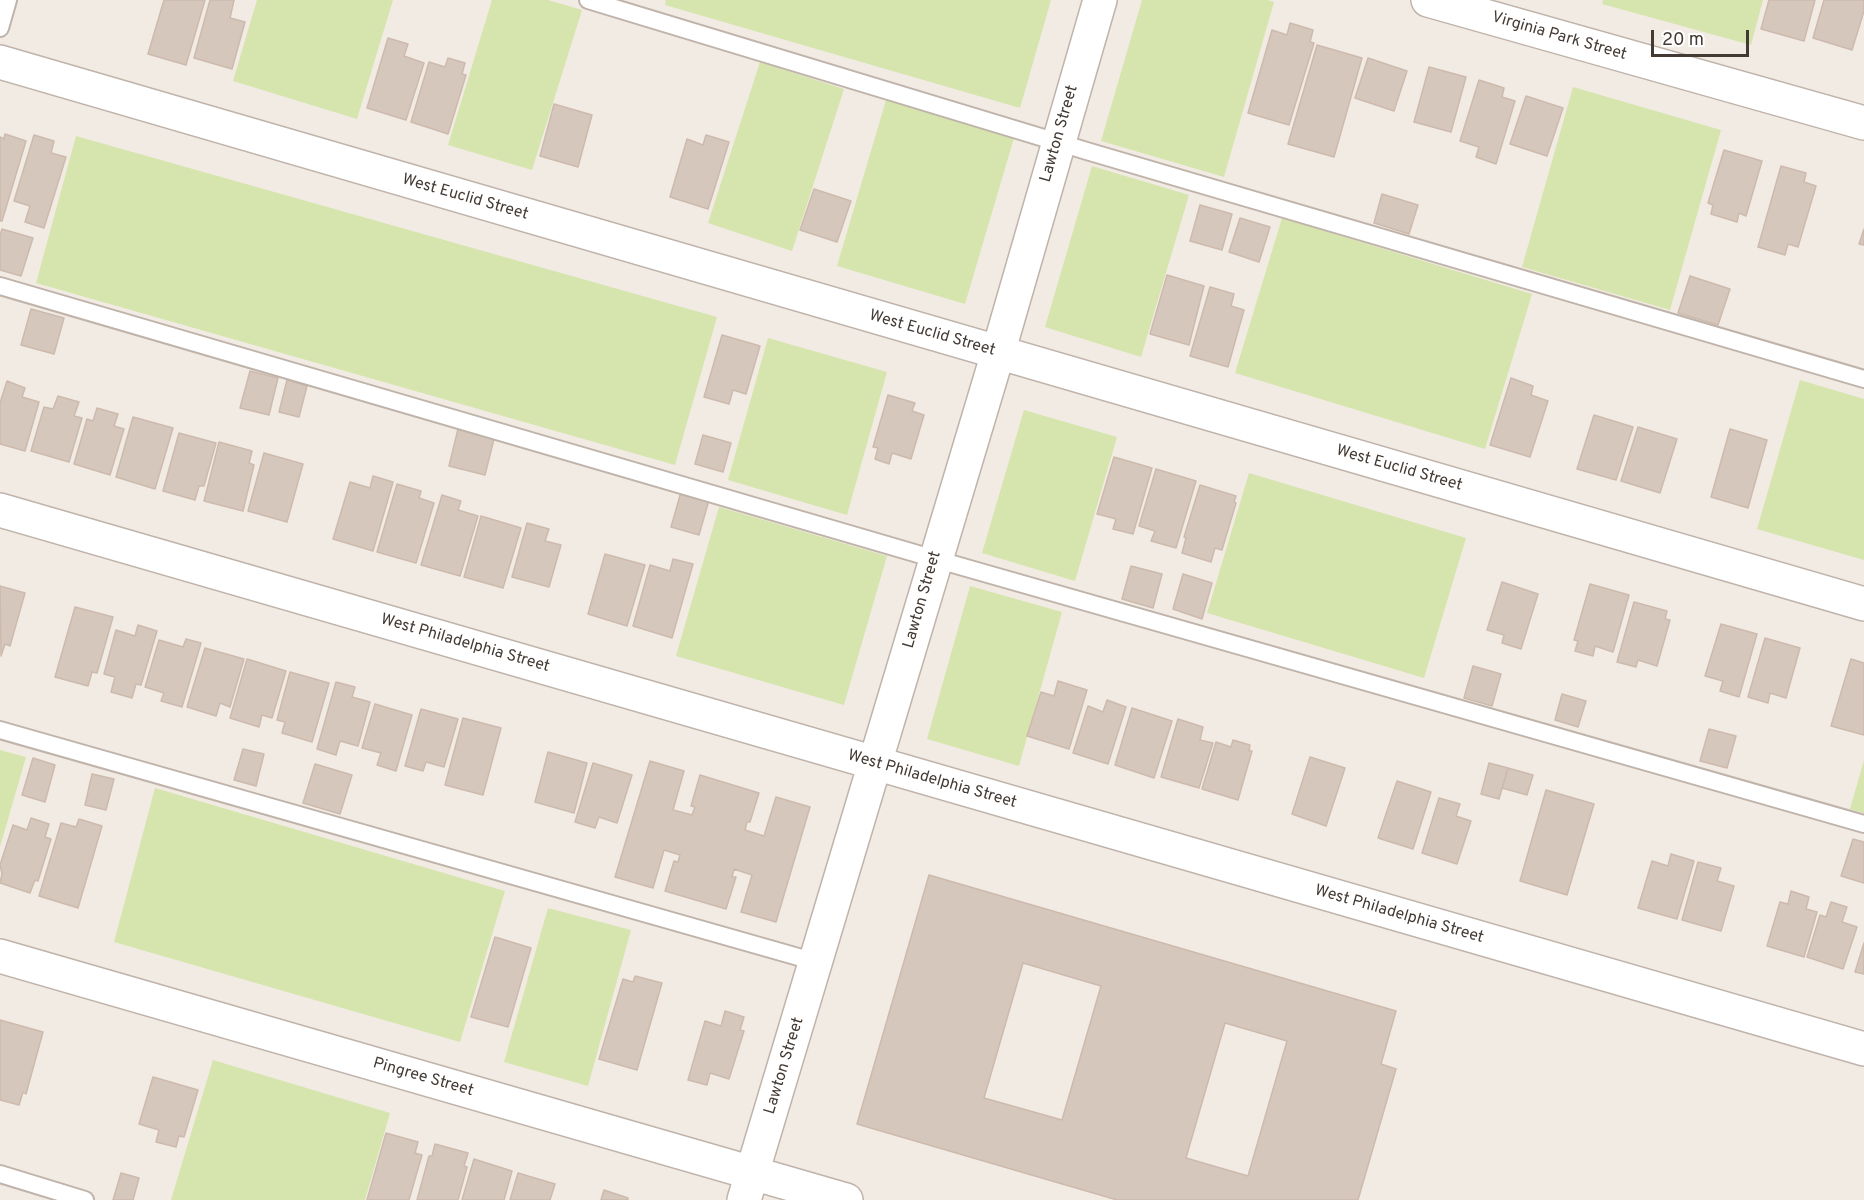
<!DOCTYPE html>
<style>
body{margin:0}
#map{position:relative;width:1864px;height:1200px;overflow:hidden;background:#f1ebe4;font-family:Overpass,sans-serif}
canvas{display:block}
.scale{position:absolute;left:1651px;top:30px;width:98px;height:27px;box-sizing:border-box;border:3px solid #433a34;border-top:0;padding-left:8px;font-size:18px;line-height:21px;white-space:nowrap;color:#433a34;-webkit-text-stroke:4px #fff;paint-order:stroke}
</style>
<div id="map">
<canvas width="1864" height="1200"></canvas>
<div class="scale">20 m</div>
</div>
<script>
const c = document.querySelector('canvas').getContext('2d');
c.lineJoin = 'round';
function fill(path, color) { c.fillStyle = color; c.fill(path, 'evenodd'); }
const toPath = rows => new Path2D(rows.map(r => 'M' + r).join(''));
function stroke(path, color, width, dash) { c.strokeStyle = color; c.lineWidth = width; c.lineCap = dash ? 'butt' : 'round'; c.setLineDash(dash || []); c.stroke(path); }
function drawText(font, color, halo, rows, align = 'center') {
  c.font = font + ' Overpass,sans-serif'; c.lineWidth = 5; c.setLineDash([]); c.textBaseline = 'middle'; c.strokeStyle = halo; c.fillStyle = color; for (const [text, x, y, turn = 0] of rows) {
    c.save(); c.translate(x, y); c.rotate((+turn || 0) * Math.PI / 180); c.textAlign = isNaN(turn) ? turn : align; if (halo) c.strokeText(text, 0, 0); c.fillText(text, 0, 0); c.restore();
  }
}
const green = toPath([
 [257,0,393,0,357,119,233,81],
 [492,0,548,0,582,10,532,170,448,145],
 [666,0,1051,0,1020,108,665,5],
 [1142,0,1267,0,1274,2,1224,177,1101,141],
 [1603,0,1763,0,1751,45,1602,4],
 [760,62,844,89,792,251,708,223],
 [1573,87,1721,130,1670,310,1522,267],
 [886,100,1014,138,965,304,837,266],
 [76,136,717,317,675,465,36,283],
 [1092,166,1189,195,1141,357,1045,327],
 [1282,218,1532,294,1485,449,1235,373],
 [768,338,887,372,847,515,728,480],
 [1800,380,1864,399,1864,560,1757,529],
 [1024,410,1117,437,1075,581,982,553],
 [1249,473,1466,538,1424,678,1207,613],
 [719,507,887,556,844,705,676,656],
 [970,586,1062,612,1019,766,927,739],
 [0,750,26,757,0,847],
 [1864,760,1864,813,1850,809],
 [155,788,505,891,460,1042,114,942],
 [548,908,631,930,588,1086,504,1062],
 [213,1060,390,1113,365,1200,171,1200]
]);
const building = toPath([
 [164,0,205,0,186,65,148,54,164,0],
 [210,0,234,0,230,18,245,22,232,69,194,58,210,0],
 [1769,0,1815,0,1804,41,1761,29,1769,0],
 [1824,0,1864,0,1864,11,1852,50,1813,38,1824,0],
 [1290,23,1313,30,1310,42,1314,43,1289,125,1248,113,1272,30,1287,35,1290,23],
 [388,38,408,44,404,56,424,63,406,120,367,108,388,38],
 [1317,45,1362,58,1334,157,1288,144,1317,45],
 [448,58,465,63,462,74,466,75,448,134,411,122,429,62,445,67,448,58],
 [1368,58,1407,71,1394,111,1355,98,1368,58],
 [1429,67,1466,77,1451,132,1414,122,1429,67],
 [1479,80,1504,88,1502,97,1515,101,1496,164,1476,157,1479,147,1460,141,1479,80],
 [1526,96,1563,108,1547,156,1510,144,1526,96],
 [554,104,592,115,578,167,540,156,554,104],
 [5,134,26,141,2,221,0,221,0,137,4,139,5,134],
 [34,135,54,141,51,153,66,157,44,228,25,222,30,206,14,201,34,135],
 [706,135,729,142,708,209,670,197,687,139,703,145,706,135],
 [1724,150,1762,161,1746,216,1739,213,1737,222,1711,214,1713,205,1708,203,1724,150],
 [1781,166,1806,173,1804,182,1816,186,1798,247,1788,244,1785,255,1758,247,1781,166],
 [814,189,851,201,837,242,800,230,814,189],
 [1382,194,1418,205,1409,234,1374,223,1382,194],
 [1200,205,1232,214,1222,250,1190,241,1200,205],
 [1240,218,1270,227,1259,262,1229,252,1240,218],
 [2,229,33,238,21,276,0,270,0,235,2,229],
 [1864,229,1864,245,1859,244,1864,229],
 [1167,275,1204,286,1189,345,1150,334,1167,275],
 [1690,276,1730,289,1718,325,1678,313,1690,276],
 [1210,287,1234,294,1231,306,1244,310,1228,367,1190,356,1210,287],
 [31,309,64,318,54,354,21,345,31,309],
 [722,335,760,346,746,394,733,390,729,404,704,397,722,335],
 [250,371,278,378,269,415,240,408,250,371],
 [1511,378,1533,386,1531,395,1548,401,1530,457,1490,445,1511,378],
 [287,380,307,386,299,417,279,412,287,380],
 [7,381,25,388,22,397,39,402,25,451,0,444,0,403,7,381],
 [888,395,915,403,912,411,924,415,911,459,892,453,889,464,875,459,878,448,873,447,888,395],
 [58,396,79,402,74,416,82,418,69,462,31,451,44,407,53,409,58,396],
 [97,408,118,414,114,426,124,429,110,475,74,464,87,419,93,421,97,408],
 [1594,415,1633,427,1616,480,1577,469,1594,415],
 [133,417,173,428,155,489,116,477,133,417],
 [1638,427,1677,439,1660,493,1621,481,1638,427],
 [458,429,494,439,485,475,449,466,458,429],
 [1730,429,1767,440,1748,508,1711,497,1730,429],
 [179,433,216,443,204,486,199,486,195,500,163,491,179,433],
 [703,435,731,443,723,472,695,464,703,435],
 [219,442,252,451,249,463,254,465,243,511,204,501,219,442],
 [264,453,303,464,287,522,248,511,264,453],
 [1114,457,1152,468,1133,534,1113,529,1116,519,1097,514,1114,457],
 [1156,469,1196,481,1176,548,1151,541,1155,531,1139,526,1156,469],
 [373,476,393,482,373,551,333,539,350,482,370,488,373,476],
 [397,484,421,491,419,498,434,503,416,563,377,552,397,484],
 [1200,485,1236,496,1234,502,1236,503,1222,550,1215,548,1211,562,1182,553,1186,538,1184,537,1200,485],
 [681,492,709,500,699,535,671,527,681,492],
 [442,495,461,501,458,510,478,516,460,576,421,565,442,495],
 [481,516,521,528,503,588,464,577,481,516],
 [527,523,549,529,545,541,561,545,549,587,512,577,527,523],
 [605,554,645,565,627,626,588,614,605,554],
 [673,559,693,564,672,638,633,626,650,565,670,571,673,559],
 [1131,566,1162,574,1153,608,1122,599,1131,566],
 [1183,574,1212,583,1202,619,1173,609,1183,574],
 [1502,582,1538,594,1521,649,1502,643,1504,635,1487,630,1502,582],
 [1590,584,1629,595,1613,652,1595,646,1593,656,1575,651,1578,641,1574,640,1590,584],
 [0,586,25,593,10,646,5,644,1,656,0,586],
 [1634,602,1667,611,1665,619,1670,620,1657,666,1638,660,1636,667,1617,662,1634,602],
 [75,607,113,617,97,673,92,672,88,686,55,677,75,607],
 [1721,624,1757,634,1739,697,1720,691,1723,681,1705,676,1721,624],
 [138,625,157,631,141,685,136,684,132,698,111,692,115,677,104,674,116,630,135,636,138,625],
 [1765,638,1800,648,1786,698,1770,693,1768,703,1748,697,1765,638],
 [186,639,201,643,182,707,161,701,164,693,145,687,159,640,183,647,186,639],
 [205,648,244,659,230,707,220,703,216,716,187,707,205,648],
 [247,659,286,671,272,718,262,715,259,727,230,718,247,659],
 [1851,659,1864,663,1864,735,1831,726,1851,659],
 [1473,666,1501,674,1492,706,1464,698,1473,666],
 [290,672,329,683,312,742,282,733,285,722,277,720,290,672],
 [1058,681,1087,690,1069,749,1027,736,1041,692,1054,696,1058,681],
 [336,682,355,687,352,697,370,702,358,746,340,741,336,755,317,749,336,682],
 [1562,694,1586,701,1578,727,1555,720,1562,694],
 [1107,700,1126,707,1108,764,1073,753,1088,706,1103,712,1107,700],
 [375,704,412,715,396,771,377,765,381,753,362,748,375,704],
 [1132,708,1172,721,1154,778,1115,765,1132,708],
 [421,709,458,719,444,767,426,762,423,771,405,766,421,709],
 [463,718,501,728,483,795,445,785,463,718],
 [1178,719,1203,727,1200,740,1213,743,1199,788,1161,777,1178,719],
 [1709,729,1736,736,1727,768,1700,761,1709,729],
 [1233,740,1250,745,1249,751,1252,751,1238,800,1202,789,1216,742,1231,747,1233,740],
 [243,749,264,754,256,786,234,780,243,749],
 [548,752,587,763,574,813,535,802,548,752],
 [1310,757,1345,768,1326,826,1292,814,1310,757],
 [33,758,55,765,45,802,22,795,33,758],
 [650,761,684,771,673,810,692,815,695,807,691,806,700,775,759,793,750,822,747,822,745,830,764,836,776,797,810,807,776,922,741,912,752,875,734,869,732,877,736,877,726,909,665,891,674,861,678,862,680,855,664,850,653,888,615,877,650,761],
 [593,763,632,775,617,823,599,817,595,828,575,822,593,763],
 [1489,763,1508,768,1499,799,1481,794,1489,763],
 [315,764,352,775,340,814,303,803,315,764],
 [1508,768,1533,775,1527,795,1502,788,1508,768],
 [92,774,114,779,106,810,85,805,92,774],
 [1397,781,1431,792,1413,849,1378,838,1397,781],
 [1546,790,1594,804,1567,895,1520,881,1546,790],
 [1439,798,1460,804,1456,816,1471,821,1457,864,1422,853,1439,798],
 [31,818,49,824,45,837,51,839,38,881,35,880,30,893,0,883,2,874,0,865,13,825,27,830,31,818],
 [79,819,102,826,78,908,39,896,61,823,76,827,79,819],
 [1853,839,1864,842,1864,883,1841,876,1853,839],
 [1671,854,1694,861,1677,919,1638,908,1652,861,1668,866,1671,854],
 [1698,862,1721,868,1717,881,1734,886,1721,931,1682,920,1698,862],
 [929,875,1396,1011,1381,1064,1396,1069,1358,1200,1117,1200,857,1124,929,875],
 [1023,963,1101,986,1062,1120,984,1098,1023,963],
 [1225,1023,1287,1041,1248,1176,1186,1158,1225,1023],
 [1791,891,1809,897,1806,909,1817,912,1804,957,1767,946,1780,902,1788,904,1791,891],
 [1831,902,1847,907,1842,922,1857,927,1843,969,1807,957,1820,915,1826,917,1831,902],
 [495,937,531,948,508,1027,471,1017,495,937],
 [1864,943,1864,974,1855,972,1864,943],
 [635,976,662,983,637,1070,599,1059,623,979,633,982,635,976],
 [725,1011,744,1017,740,1030,744,1031,729,1079,710,1073,707,1085,688,1080,705,1021,721,1026,725,1011],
 [0,1020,43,1032,26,1094,23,1092,19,1105,0,1100,0,1020],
 [153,1077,198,1090,184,1137,179,1136,176,1147,156,1142,159,1130,139,1124,153,1077],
 [386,1133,418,1142,415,1153,422,1155,409,1200,367,1200,386,1133],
 [435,1144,468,1153,464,1166,467,1167,458,1200,417,1200,429,1156,432,1156,435,1144],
 [474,1159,512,1171,504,1200,462,1200,474,1159],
 [121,1173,139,1178,133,1200,113,1200,121,1173],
 [518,1173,555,1184,550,1200,510,1200,518,1173],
 [604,1190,628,1198,628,1200,601,1200,604,1190]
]);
const lane = toPath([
 [588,0,1090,152,1864,379],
 [0,28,8,0],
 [0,286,935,559,1864,824],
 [0,730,816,962],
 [0,1174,85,1200]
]);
const street = toPath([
 [1428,0,1864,123],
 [0,62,1864,604],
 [0,510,1864,1049],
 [0,956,846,1200],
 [744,1200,998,353,1100,0]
]);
const streetNames = [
 ["Virginia Park Street",1559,37,16],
 ["Lawton Street",1060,134,-74],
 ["West Euclid Street",465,198,16],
 ["West Euclid Street",932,334,16],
 ["West Euclid Street",1399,469,16],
 ["Lawton Street",923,600,-74],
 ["West Philadelphia Street",465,644,16],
 ["West Philadelphia Street",932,780,16],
 ["West Philadelphia Street",1399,915,16],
 ["Lawton Street",785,1066,-73],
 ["Pingree Street",423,1078,16]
];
fill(green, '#d6e5ad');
fill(building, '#d5c7bc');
stroke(building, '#cdbaad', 1.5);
stroke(lane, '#bfb3aa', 20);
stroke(street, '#bfb3aa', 36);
stroke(lane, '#fff', 16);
stroke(street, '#fff', 33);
drawText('16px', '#433a34', '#fff', streetNames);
</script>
